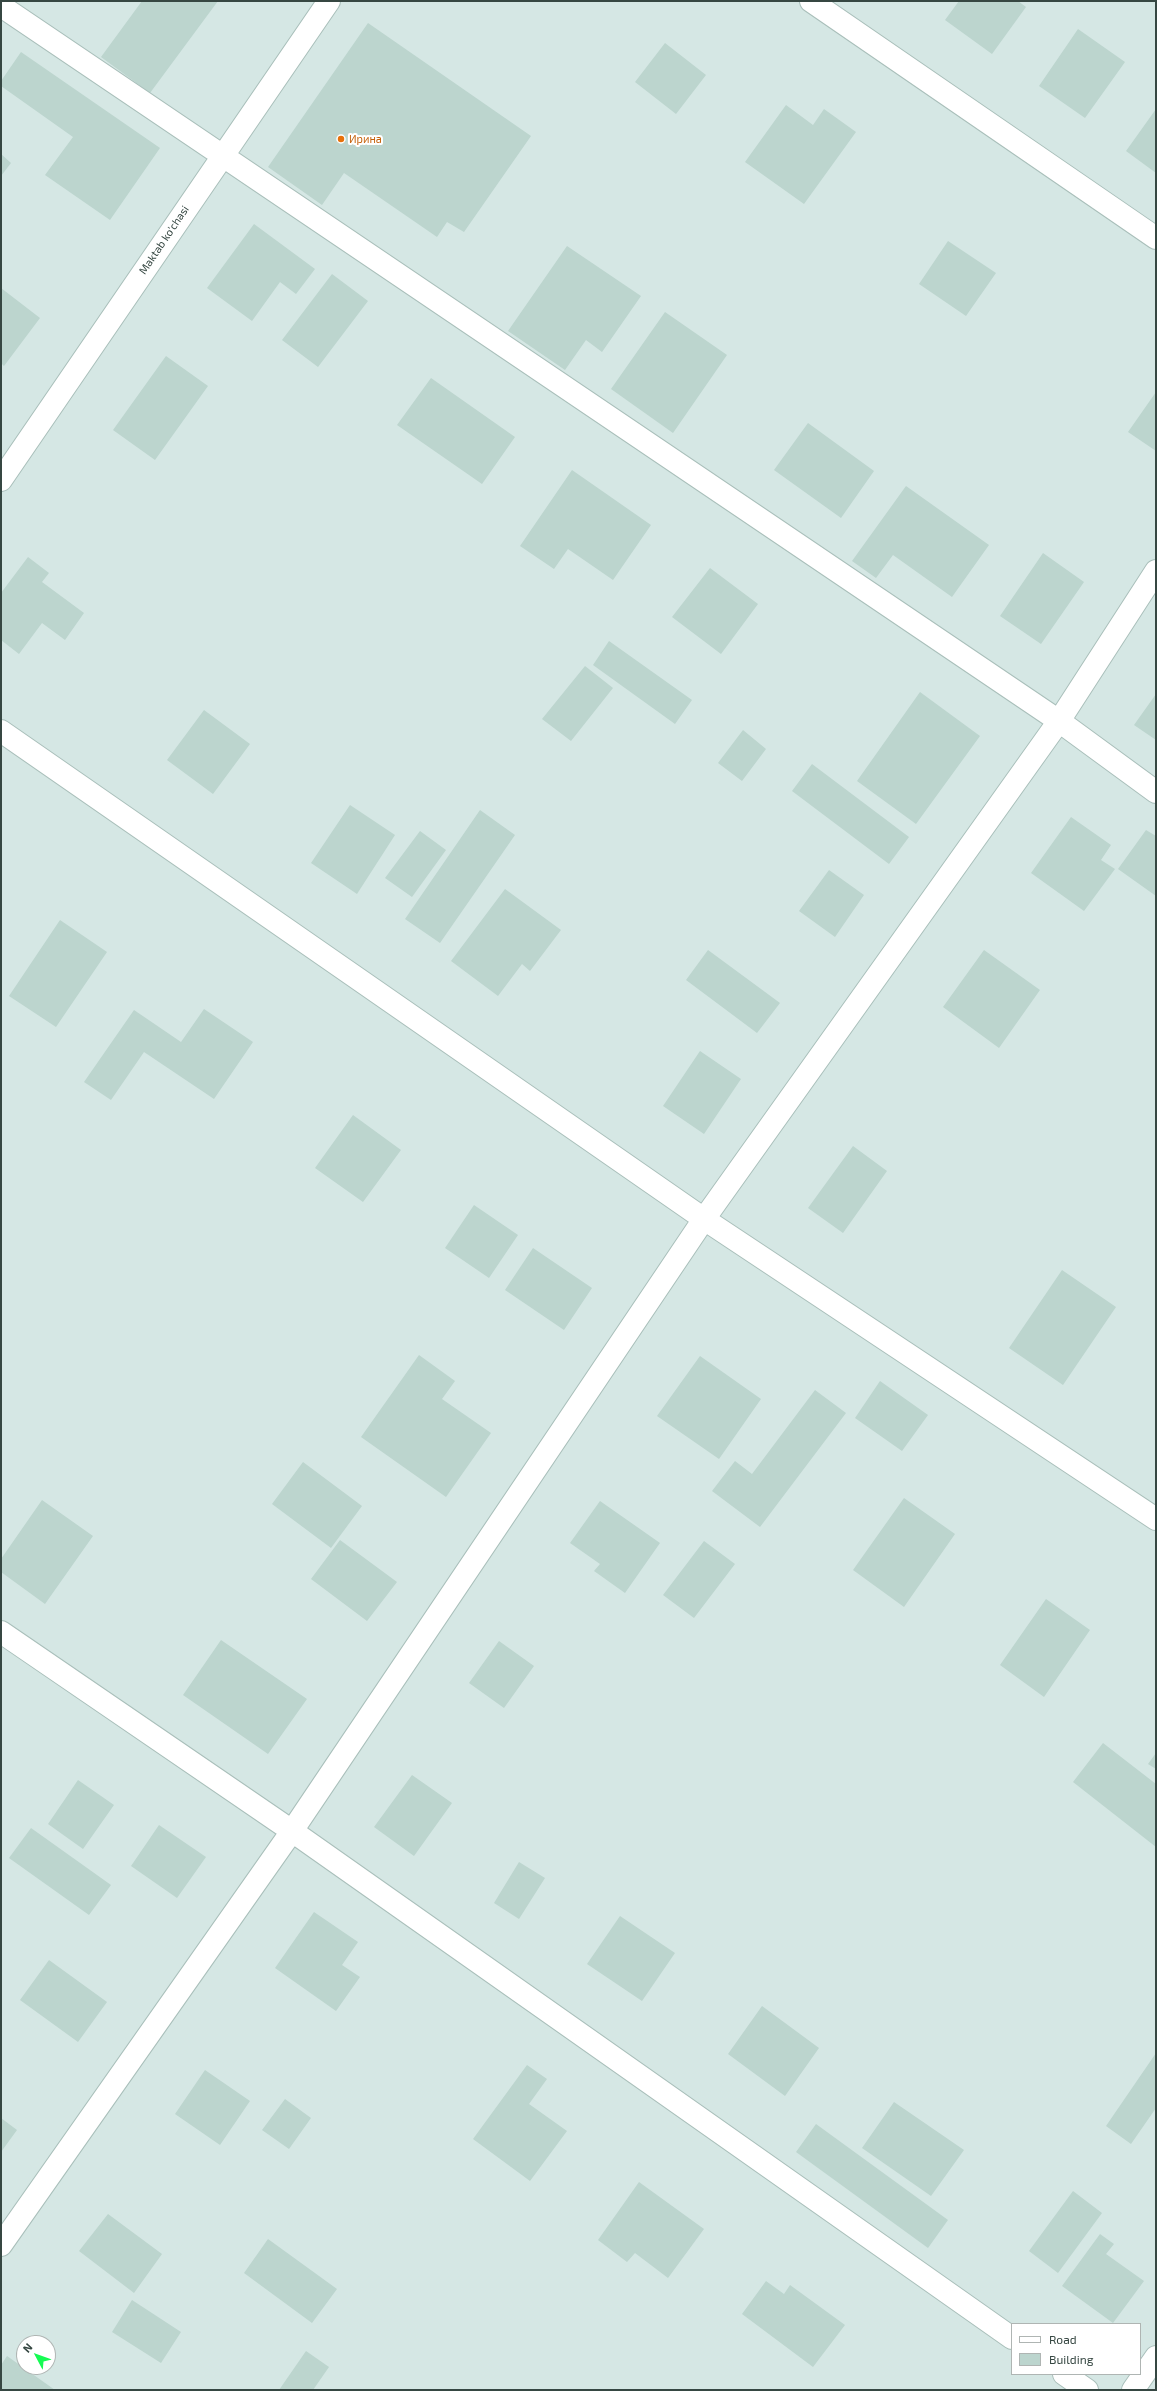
<!DOCTYPE html>
<meta charset="utf-8">
<style>
body{margin:0}
#map{position:relative;width:1157px;height:2391px;overflow:hidden;background:#e7f3f1;font-family:"Exo 2",sans-serif}
canvas{display:block}
.frame{position:absolute;inset:0;border:2px solid #364742;pointer-events:none}
.legend{position:absolute;left:1011px;top:2323px;width:130px;height:52px;box-sizing:border-box;background:#fff;border:1px solid #afb5b3;margin:0;padding:5px 7px;list-style:none;font-size:12px;color:#364742}
.legend li{display:flex;align-items:center;gap:8px;height:20px}
.legend b{width:20px;border:1px solid #afb5b3}
.north{position:absolute;left:16px;top:2335px;width:40px;height:40px;box-sizing:border-box;background:#fff;border:1px solid #afb5b3;border-radius:50%;rotate:311deg;font-size:11px;font-weight:700;line-height:16px;text-align:center;color:#364742}
.north::after{content:'';display:block;margin:auto;width:14px;height:18px;background:#16fb53;clip-path:polygon(50% 0,100% 100%,50% 72%,0 100%)}
</style>
<div id="map">
<canvas width="1157" height="2391"></canvas>
<div class="frame"></div>
<ul class="legend">
<li><b style="height:5px;background:#fff"></b>Road</li>
<li><b style="height:11px;background:#bcd5ce"></b>Building</li>
</ul>
<div class="north">N</div>
</div>
<script>
const c = document.querySelector('canvas').getContext('2d');
c.lineJoin = 'round';
function fill(path, color) { c.fillStyle = color; c.fill(path, 'evenodd'); }
const toPath = rows => new Path2D(rows.map(r => 'M' + r).join(''));
function stroke(path, color, width, dash) { c.strokeStyle = color; c.lineWidth = width; c.lineCap = dash ? 'butt' : 'round'; c.setLineDash(dash || []); c.stroke(path); }
function drawText(font, color, halo, rows, align = 'center') {
  c.font = font + ' "Exo 2",sans-serif'; c.lineWidth = 4; c.setLineDash([]); c.textBaseline = 'middle'; c.strokeStyle = halo; c.fillStyle = color; for (const [text, x, y, turn = 0] of rows) {
    c.save(); c.translate(x, y); c.rotate((+turn || 0) * Math.PI / 180); c.textAlign = isNaN(turn) ? turn : align; if (halo) c.strokeText(text, 0, 0); c.fillText(text, 0, 0); c.restore();
  }
}
const residential = toPath([
 [1,1,1156,1,1156,2390,1,2390],
 [1012,2324,1140,2324,1140,2374,1012,2374],
 [24,2343,48,2343,48,2367,24,2367]
]);
const building = toPath([
 [142,1,218,1,150,93,101,57],
 [959,1,1018,1,1026,7,992,54,945,20],
 [368,23,531,136,464,232,447,222,437,237,344,173,322,205,268,167],
 [1078,29,1125,62,1085,118,1039,86],
 [665,43,706,75,676,114,635,82],
 [21,52,160,148,110,220,45,175,73,137,1,86,1,81],
 [786,105,813,125,824,109,856,132,804,204,745,162],
 [1156,109,1156,173,1126,151],
 [1,154,11,163,1,176],
 [254,224,315,269,296,294,280,282,252,321,207,288],
 [948,241,996,273,966,316,919,284],
 [567,246,641,296,602,352,586,340,565,370,508,331],
 [332,274,368,301,318,367,282,340],
 [1,288,40,318,4,366,1,363],
 [665,312,727,355,673,433,611,389],
 [166,356,208,386,155,460,113,430],
 [431,378,515,437,482,484,397,425],
 [1156,392,1156,451,1128,432],
 [808,423,874,471,841,518,774,470],
 [572,470,651,525,613,580,568,549,554,569,520,546],
 [906,486,989,545,952,597,893,555,876,578,852,561],
 [1043,553,1084,582,1041,644,1000,616],
 [28,557,49,573,42,582,84,613,65,640,42,623,19,654,1,640,1,593],
 [710,568,758,604,721,654,672,617],
 [609,641,692,700,675,724,593,665],
 [585,666,613,688,571,741,542,719],
 [920,692,980,736,916,824,857,781],
 [1156,694,1156,740,1134,725],
 [204,710,250,744,213,794,167,760],
 [743,730,766,749,742,781,718,763],
 [812,764,909,837,889,864,792,791],
 [350,805,395,835,357,894,311,863],
 [480,810,515,835,440,943,405,919],
 [1071,817,1111,845,1101,860,1115,869,1084,911,1031,873],
 [1146,830,1156,836,1156,896,1118,869],
 [420,831,446,850,412,897,385,878],
 [829,870,864,895,835,937,799,911],
 [505,889,561,930,530,971,522,964,498,996,451,961],
 [60,920,107,952,56,1027,9,996],
 [708,950,780,1003,757,1033,686,980],
 [984,950,1040,990,999,1048,943,1007],
 [204,1009,253,1042,214,1099,144,1052,111,1100,84,1082,134,1010,181,1042],
 [700,1051,741,1079,704,1134,663,1106],
 [353,1115,401,1150,363,1202,315,1168],
 [853,1146,887,1171,843,1233,808,1208],
 [474,1205,518,1235,489,1278,445,1248],
 [533,1248,592,1288,564,1330,505,1290],
 [1062,1270,1116,1307,1063,1385,1009,1348],
 [419,1355,455,1381,442,1399,491,1433,446,1497,361,1437],
 [700,1356,761,1399,719,1459,657,1416],
 [880,1381,928,1415,902,1451,855,1418],
 [815,1390,846,1413,760,1527,712,1491,735,1461,752,1474],
 [303,1462,362,1506,331,1548,272,1504],
 [904,1498,955,1534,904,1607,853,1570],
 [42,1500,93,1536,45,1604,1,1572,1,1559],
 [600,1501,660,1543,625,1593,594,1571,600,1564,570,1543],
 [340,1540,397,1582,367,1621,311,1579],
 [704,1541,735,1564,694,1618,663,1595],
 [1046,1599,1090,1630,1044,1697,1000,1665],
 [221,1640,307,1699,268,1754,183,1695],
 [499,1641,534,1666,504,1708,469,1683],
 [1103,1743,1156,1784,1156,1847,1073,1782],
 [1156,1753,1156,1769,1148,1764],
 [412,1775,452,1803,414,1856,374,1827],
 [78,1780,114,1805,83,1849,48,1824],
 [159,1825,206,1857,177,1898,131,1866],
 [31,1828,111,1885,89,1915,9,1858],
 [519,1862,545,1878,519,1919,494,1903],
 [314,1912,358,1942,342,1965,360,1977,336,2011,275,1968],
 [620,1916,675,1953,642,2001,587,1964],
 [49,1960,107,2002,78,2042,20,2000],
 [762,2006,819,2048,785,2096,728,2054],
 [1156,2053,1156,2108,1131,2144,1106,2126],
 [527,2065,547,2079,529,2104,567,2131,530,2181,473,2139],
 [205,2070,250,2101,220,2145,175,2114],
 [285,2099,311,2118,289,2149,262,2130],
 [894,2102,964,2150,931,2196,862,2148],
 [1,2118,17,2130,1,2152],
 [816,2124,948,2220,928,2248,796,2152],
 [639,2182,704,2229,668,2278,635,2253,627,2262,598,2240],
 [1073,2191,1102,2213,1058,2273,1029,2251],
 [108,2214,162,2254,134,2293,79,2251],
 [1100,2234,1114,2244,1106,2254,1144,2281,1113,2323,1062,2286],
 [268,2239,337,2289,312,2323,244,2273],
 [766,2281,784,2294,790,2285,845,2325,813,2367,742,2314],
 [132,2300,181,2332,161,2363,112,2332],
 [306,2351,329,2367,313,2390,279,2390],
 [7,2356,55,2390,1,2390,1,2365]
]);
const minor = toPath([
 [811,1,1156,238],
 [1,6,1059,721,1156,792],
 [1,480,329,1],
 [1,731,704,1219,1156,1519],
 [1,1632,292,1831,1012,2338],
 [1,2245,292,1831,704,1219,1059,721,1156,571],
 [1064,2374,1087,2390],
 [1133,2390,1156,2357]
]);
const markers = [
 [341,139,4,"#e8710a"]
];
const foodNames = [
 ["Ирина",349,139]
];
const streetNames = [
 ["Maktab ko'chasi",164,240,-56]
];
fill(residential, '#d5e7e4');
fill(building, '#bcd5ce');
stroke(minor, '#a9bfba', 24);
stroke(minor, '#fff', 22);
for (const [x, y, r, color] of markers) { const dot = new Path2D(); dot.arc(x, y, r, 0, 2 * Math.PI); c.fillStyle = color; c.fill(dot); stroke(dot, '#fff', 1.5); }
drawText('11px', '#c56008', '#fff', foodNames, 'left');
drawText('11px', '#364742', '#fff', streetNames);
</script>
